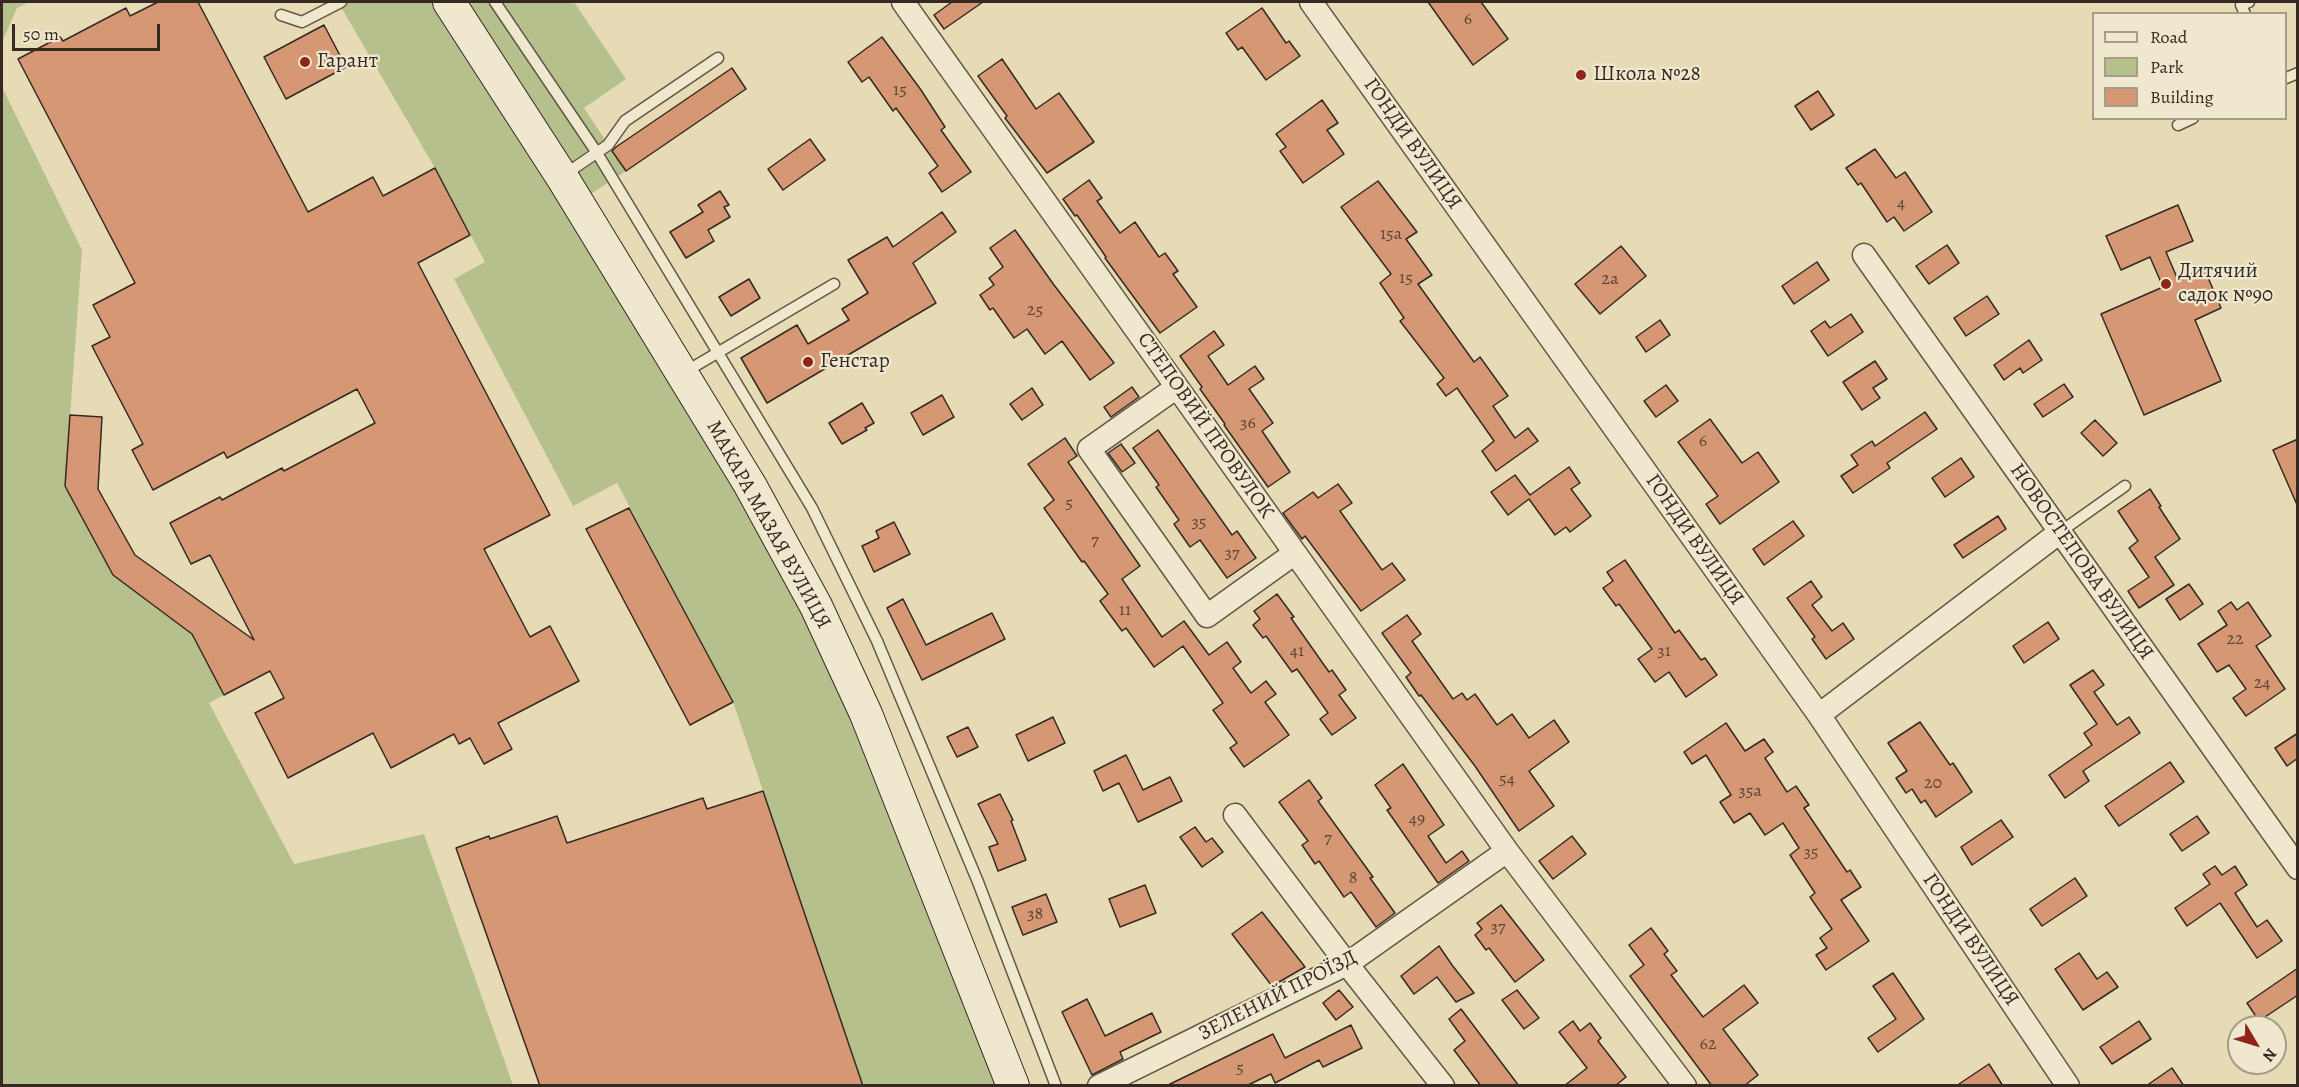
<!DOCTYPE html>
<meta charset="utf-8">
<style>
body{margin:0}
#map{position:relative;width:2299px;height:1087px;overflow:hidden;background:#e7dbb5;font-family:Alegreya,serif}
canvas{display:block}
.frame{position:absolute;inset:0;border:3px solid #352922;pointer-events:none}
.legend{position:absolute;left:2092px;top:12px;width:195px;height:108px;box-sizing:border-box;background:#efe8cf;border:2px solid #a59c8a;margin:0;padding:8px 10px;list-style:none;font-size:18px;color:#352922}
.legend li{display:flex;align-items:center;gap:12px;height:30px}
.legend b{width:30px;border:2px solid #a59c8a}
.north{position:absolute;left:2227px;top:1015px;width:60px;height:60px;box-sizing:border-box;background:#efe8cf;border:2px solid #a59c8a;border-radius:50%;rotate:128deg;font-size:16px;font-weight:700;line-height:24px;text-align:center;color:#352922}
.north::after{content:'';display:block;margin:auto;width:21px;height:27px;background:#8f2418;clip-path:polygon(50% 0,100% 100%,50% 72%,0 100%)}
.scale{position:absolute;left:12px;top:24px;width:148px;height:27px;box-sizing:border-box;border:3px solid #352922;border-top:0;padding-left:8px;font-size:18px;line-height:21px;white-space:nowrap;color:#352922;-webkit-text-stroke:4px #efe8cf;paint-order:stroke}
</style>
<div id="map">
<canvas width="2299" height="1087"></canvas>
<div class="frame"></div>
<ul class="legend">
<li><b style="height:8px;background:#efe8cf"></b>Road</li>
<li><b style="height:16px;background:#b6c08d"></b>Park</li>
<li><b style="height:16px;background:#d69874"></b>Building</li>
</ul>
<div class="north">N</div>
<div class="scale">50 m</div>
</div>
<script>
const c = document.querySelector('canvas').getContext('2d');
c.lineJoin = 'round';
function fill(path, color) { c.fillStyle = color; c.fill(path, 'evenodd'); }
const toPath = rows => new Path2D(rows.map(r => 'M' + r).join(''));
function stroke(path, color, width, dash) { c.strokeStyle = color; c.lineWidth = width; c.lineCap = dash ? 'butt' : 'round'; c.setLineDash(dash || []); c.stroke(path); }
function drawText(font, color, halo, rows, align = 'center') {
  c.font = font + ' Alegreya,serif'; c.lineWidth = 4.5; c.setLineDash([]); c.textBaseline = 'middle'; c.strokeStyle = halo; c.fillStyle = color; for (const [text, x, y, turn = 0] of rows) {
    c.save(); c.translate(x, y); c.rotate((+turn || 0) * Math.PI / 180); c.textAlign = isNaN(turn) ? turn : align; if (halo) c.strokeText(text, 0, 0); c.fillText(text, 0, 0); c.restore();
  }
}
const green = toPath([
 [2,2,29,2,17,8,2,42],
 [338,2,439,2,809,610,1005,1085,863,1085,733,702,617,483,573,506,454,279,485,262,435,168],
 [456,2,574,2,626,79,584,108,626,171,583,199],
 [2,87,82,250,65,486,113,575,192,634,224,695,209,703,294,864,424,834,513,1085,2,1085]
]);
const building = toPath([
 [158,2,198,2,308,212,373,177,383,196,435,168,470,235,418,263,550,515,484,549,530,637,550,626,579,681,498,723,512,749,484,764,470,738,459,744,454,734,391,768,373,733,288,778,255,713,284,698,270,671,224,695,192,634,113,575,65,486,70,415,102,417,98,489,135,555,254,640,210,555,191,564,170,523,220,497,222,500,282,468,284,471,375,423,357,389,227,458,224,452,153,490,132,450,143,444,92,346,110,337,93,305,135,283,18,59,60,37,63,41,126,8,130,16,158,2],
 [952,2,983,2,944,29,934,15,952,2],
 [1428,2,1481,2,1508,39,1473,65,1428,2],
 [1262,8,1286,43,1289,41,1300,56,1266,80,1242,47,1238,50,1226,33,1262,8],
 [324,25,346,67,286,99,264,57,324,25],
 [882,37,921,90,945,127,941,130,971,172,942,192,929,173,938,166,896,108,893,111,869,77,862,82,848,62,882,37],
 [1002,59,1036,109,1059,93,1094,142,1047,173,1005,118,1007,116,978,76,1002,59],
 [732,68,746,89,626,171,612,151,616,147,732,68],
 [1818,91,1834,115,1811,130,1795,106,1818,91],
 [1322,100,1338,123,1327,130,1344,154,1303,183,1280,151,1286,147,1276,134,1322,100],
 [810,139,825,160,783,190,768,169,810,139],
 [1875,149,1896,178,1905,172,1932,212,1904,231,1894,217,1887,222,1861,183,1858,185,1846,168,1875,149],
 [1089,180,1102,198,1097,201,1120,233,1135,222,1159,257,1165,253,1178,271,1173,274,1197,307,1160,333,1105,258,1106,257,1077,215,1075,216,1063,199,1089,180],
 [1378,181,1417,232,1406,239,1432,275,1418,284,1474,362,1480,357,1508,396,1493,406,1515,438,1528,428,1538,441,1496,471,1482,451,1494,441,1457,388,1446,396,1437,384,1444,378,1400,321,1404,318,1380,283,1391,274,1341,207,1378,181],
 [720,191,729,205,724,207,730,217,708,230,714,241,686,258,670,232,703,212,698,205,720,191],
 [2178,205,2193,241,2166,252,2178,280,2204,268,2221,308,2195,320,2221,381,2144,415,2101,314,2163,287,2150,257,2121,270,2106,236,2178,205],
 [942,212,956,232,913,263,936,303,767,403,741,358,797,325,808,344,849,320,842,309,868,293,848,260,887,237,893,247,942,212],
 [1015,230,1054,285,1114,363,1090,380,1062,341,1045,354,1027,329,1014,338,993,308,990,310,980,295,994,285,989,278,1003,267,990,248,1015,230],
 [1947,245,1959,263,1929,284,1916,266,1947,245],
 [1621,246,1646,276,1600,314,1575,284,1621,246],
 [1817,262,1829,280,1794,304,1782,286,1817,262],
 [749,279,760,298,731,316,719,297,749,279],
 [1987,296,1999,314,1966,336,1954,318,1987,296],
 [1851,314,1863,332,1828,356,1811,331,1825,321,1830,328,1851,314],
 [1660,320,1670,335,1646,352,1636,337,1660,320],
 [1214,331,1224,345,1208,356,1228,385,1255,366,1264,379,1249,389,1273,423,1262,431,1290,472,1268,487,1224,425,1225,424,1200,389,1202,387,1180,356,1214,331],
 [2029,340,2042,360,2023,373,2020,368,2004,380,1994,365,2029,340],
 [1875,361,1887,379,1873,388,1880,398,1862,410,1843,382,1875,361],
 [2064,384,2073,397,2043,417,2034,404,2064,384],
 [1666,385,1678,401,1656,417,1644,401,1666,385],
 [1132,387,1139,397,1111,417,1104,407,1132,387],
 [1032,388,1043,405,1022,420,1010,404,1032,388],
 [942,395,954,417,923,435,911,413,942,395],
 [862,403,874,423,865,428,867,430,842,444,829,423,862,403],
 [1925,412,1937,429,1887,463,1890,468,1853,493,1841,476,1858,465,1851,455,1872,441,1875,446,1925,412],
 [1710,419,1742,463,1758,452,1779,482,1720,524,1706,504,1718,496,1678,442,1710,419],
 [2095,420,2117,443,2103,456,2081,433,2095,420],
 [1158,430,1232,535,1237,531,1256,558,1227,578,1200,540,1190,547,1174,524,1179,520,1156,487,1159,485,1133,448,1158,430],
 [1065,438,1077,456,1068,462,1140,566,1122,579,1162,637,1184,621,1209,655,1227,642,1241,662,1233,668,1251,693,1266,681,1276,694,1265,702,1289,735,1244,767,1230,748,1237,743,1213,710,1223,703,1183,646,1154,667,1126,628,1122,631,1100,601,1108,594,1084,561,1082,562,1044,508,1054,500,1028,464,1065,438],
 [2298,439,2298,507,2273,450,2298,439],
 [1121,444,1135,463,1122,472,1108,453,1121,444],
 [1961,458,1974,477,1945,497,1932,478,1961,458],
 [1569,467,1580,483,1571,489,1591,516,1570,532,1566,527,1555,535,1529,499,1508,515,1491,492,1515,475,1530,495,1569,467],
 [1338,484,1352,503,1340,511,1382,570,1392,563,1405,580,1361,611,1305,536,1302,539,1283,513,1313,492,1318,498,1338,484],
 [2150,489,2161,506,2159,507,2180,539,2155,557,2174,585,2139,608,2128,591,2149,577,2129,548,2138,541,2118,511,2150,489],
 [629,508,733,702,690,725,586,529,629,508],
 [1998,516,2006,529,1963,558,1954,545,1998,516],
 [1793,521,1804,536,1764,565,1753,549,1793,521],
 [894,522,910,554,874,572,862,546,879,538,876,531,894,522],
 [1625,560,1675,633,1679,630,1701,660,1705,658,1717,675,1686,697,1669,672,1655,682,1638,659,1652,649,1619,604,1616,606,1603,588,1613,581,1607,572,1625,560],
 [1811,581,1822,597,1812,605,1832,631,1843,623,1854,639,1826,659,1812,639,1815,637,1787,598,1811,581],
 [2189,584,2203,604,2180,620,2166,599,2189,584],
 [1277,594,1294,617,1291,618,1329,672,1332,670,1346,690,1339,695,1356,718,1332,735,1320,719,1328,713,1297,669,1292,672,1266,636,1263,638,1253,625,1260,619,1254,611,1277,594],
 [903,599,926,645,992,613,1005,639,922,680,887,608,903,599],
 [2231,602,2237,610,2248,602,2271,636,2256,646,2285,689,2246,716,2233,698,2246,689,2229,665,2217,672,2198,644,2227,625,2218,611,2231,602],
 [1407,615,1421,634,1412,641,1453,699,1462,693,1467,700,1475,694,1497,725,1512,714,1529,738,1554,720,1569,742,1529,771,1554,806,1519,831,1475,766,1421,695,1419,696,1406,677,1411,673,1382,633,1407,615],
 [2048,622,2059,639,2024,663,2013,646,2048,622],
 [2093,670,2104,685,2094,692,2117,725,2129,717,2140,733,2083,771,2089,781,2065,798,2049,775,2092,745,2084,733,2097,724,2070,685,2093,670],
 [1053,717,1065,743,1028,761,1016,735,1053,717],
 [1920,722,1950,765,1953,763,1972,792,1936,817,1925,800,1921,803,1912,789,1906,793,1896,778,1907,771,1888,743,1920,722],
 [1726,723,1745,751,1764,739,1773,752,1765,758,1787,792,1796,786,1809,805,1804,808,1847,872,1850,870,1861,887,1841,900,1869,941,1826,970,1816,955,1827,948,1820,938,1832,929,1810,897,1815,893,1790,855,1799,848,1783,823,1765,835,1750,813,1734,823,1720,802,1731,795,1706,755,1692,764,1684,752,1726,723],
 [968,727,978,747,957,757,947,737,968,727],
 [2298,733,2298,758,2287,766,2275,748,2298,733],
 [1126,755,1143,790,1170,777,1182,801,1138,822,1119,783,1103,791,1094,771,1126,755],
 [2170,762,2184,782,2119,826,2105,806,2170,762],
 [1403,764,1444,825,1428,836,1446,863,1462,851,1469,861,1438,883,1387,810,1391,808,1375,785,1403,764],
 [1309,780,1322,798,1318,801,1373,877,1370,878,1395,913,1376,927,1351,892,1344,897,1319,861,1315,864,1302,845,1308,841,1279,802,1309,780],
 [763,791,863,1086,540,1086,456,848,489,836,490,839,557,816,567,843,703,798,707,809,763,791],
 [1000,794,1013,820,1011,821,1026,860,998,871,989,847,998,844,978,804,1000,794],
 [2197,816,2209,833,2182,851,2170,834,2197,816],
 [2001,820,2013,837,1972,865,1961,847,2001,820],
 [1195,827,1206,842,1212,838,1223,852,1202,867,1180,837,1195,827],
 [1572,836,1586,854,1553,879,1539,861,1572,836],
 [2215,866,2222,875,2235,866,2247,885,2235,893,2257,927,2267,920,2282,941,2257,958,2220,903,2187,926,2175,908,2210,884,2203,874,2215,866],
 [2075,878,2087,896,2042,926,2030,909,2075,878],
 [1145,885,1156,913,1120,927,1109,899,1145,885],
 [1046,894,1057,922,1023,935,1012,907,1046,894],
 [1501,905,1544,960,1515,982,1489,948,1486,950,1475,935,1482,929,1477,923,1501,905],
 [1262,912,1305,967,1272,986,1232,934,1262,912],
 [1651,928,1668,951,1664,954,1677,971,1671,975,1703,1017,1744,985,1758,1003,1723,1029,1758,1075,1744,1086,1712,1086,1630,976,1644,965,1629,945,1651,928],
 [1439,946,1452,965,1474,993,1456,1002,1437,977,1414,994,1401,976,1439,946],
 [2079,953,2097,979,2107,972,2118,987,2083,1010,2055,969,2079,953],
 [2298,968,2298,995,2259,1021,2247,1003,2298,968],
 [1893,973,1924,1019,1878,1052,1868,1038,1896,1019,1873,986,1893,973],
 [1339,990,1353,1007,1336,1020,1323,1003,1339,990],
 [1517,990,1539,1018,1524,1029,1502,1000,1517,990],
 [1087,999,1105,1036,1152,1013,1161,1032,1120,1052,1123,1059,1092,1075,1062,1012,1087,999],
 [1461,1009,1519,1086,1481,1086,1454,1050,1465,1041,1449,1019,1461,1009],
 [1573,1021,1580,1031,1590,1023,1601,1038,1598,1041,1626,1077,1615,1086,1564,1086,1587,1068,1559,1032,1573,1021],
 [2139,1021,2151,1039,2112,1064,2100,1047,2139,1021],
 [1351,1025,1362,1048,1323,1067,1319,1060,1275,1083,1271,1074,1246,1086,1166,1086,1273,1034,1285,1058,1351,1025],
 [1989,1064,2003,1086,1956,1086,1989,1064],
 [2172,1068,2184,1086,2146,1086,2172,1068]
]);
const service = toPath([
 [495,2,597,153,812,508,877,641,978,882,1056,1086],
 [2245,14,2241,5,2249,2],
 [281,15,302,22,341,2],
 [2286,78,2298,73],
 [2178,125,2193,118],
 [564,175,608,145,625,121,718,58],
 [685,372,834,284],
 [2060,532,2125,486]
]);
const minor = toPath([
 [903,2,1507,851,1685,1086],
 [1311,2,1819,715,2068,1086],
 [1864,255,2298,868],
 [1177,387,1089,449,1207,616,1295,553],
 [1819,715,2060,532],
 [1235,815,1347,964,1443,1086],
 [1099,1086,1347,964,1507,851]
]);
const secondary = toPath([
 [449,2,562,177,750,485,816,606,866,714,1013,1086]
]);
const markers = [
 [305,62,6,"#8f2418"],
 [1581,75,6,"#8f2418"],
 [2166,284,6,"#8f2418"],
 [808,362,6,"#8f2418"]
];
const numberNames = [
 ["6",1468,20],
 ["15",900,91],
 ["4",1901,204],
 ["15а",1391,235],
 ["15",1406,279],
 ["2а",1610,280],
 ["25",1035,311],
 ["36",1248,424],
 ["6",1703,442],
 ["5",1069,504],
 ["35",1199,523],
 ["7",1095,541],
 ["37",1232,554],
 ["11",1125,611],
 ["22",2235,640],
 ["41",1297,652],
 ["31",1664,652],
 ["24",2262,684],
 ["54",1507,780],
 ["20",1933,784],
 ["35а",1750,792],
 ["49",1417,820],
 ["7",1328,839],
 ["35",1811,853],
 ["8",1353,879],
 ["38",1035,915],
 ["37",1498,928],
 ["62",1708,1045],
 ["5",1240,1069]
];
const poiNames = [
 ["Гарант",317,62],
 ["Школа №28",1593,75],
 ["Дитячий",2178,272],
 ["садок №90",2178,296],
 ["Генстар",820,362]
];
const streetNames = [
 ["ГОНДИ ВУЛИЦЯ",1412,144,55],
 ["СТЕПОВИЙ ПРОВУЛОК",1205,426,55],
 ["МАКАРА МАЗАЯ ВУЛИЦЯ",768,525,61],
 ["ГОНДИ ВУЛИЦЯ",1694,540,55],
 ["НОВОСТЕПОВА ВУЛИЦЯ",2081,562,55],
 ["ГОНДИ ВУЛИЦЯ",1970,940,56],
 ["ЗЕЛЕНИЙ ПРОЇЗД",1278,996,-27]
];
fill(green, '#b6c08d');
fill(building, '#d69874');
stroke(building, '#352922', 1.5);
stroke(service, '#625647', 13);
stroke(minor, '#625647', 25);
stroke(secondary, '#352922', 34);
stroke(service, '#efe8cf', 10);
stroke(minor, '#efe8cf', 22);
stroke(secondary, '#efe8cf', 32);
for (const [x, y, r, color] of markers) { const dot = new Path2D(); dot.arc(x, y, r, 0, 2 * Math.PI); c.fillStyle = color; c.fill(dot); stroke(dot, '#efe8cf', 2); }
drawText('18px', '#5d4536', null, numberNames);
drawText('21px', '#352922', '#efe8cf', poiNames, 'left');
drawText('21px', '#352922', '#efe8cf', streetNames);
</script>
